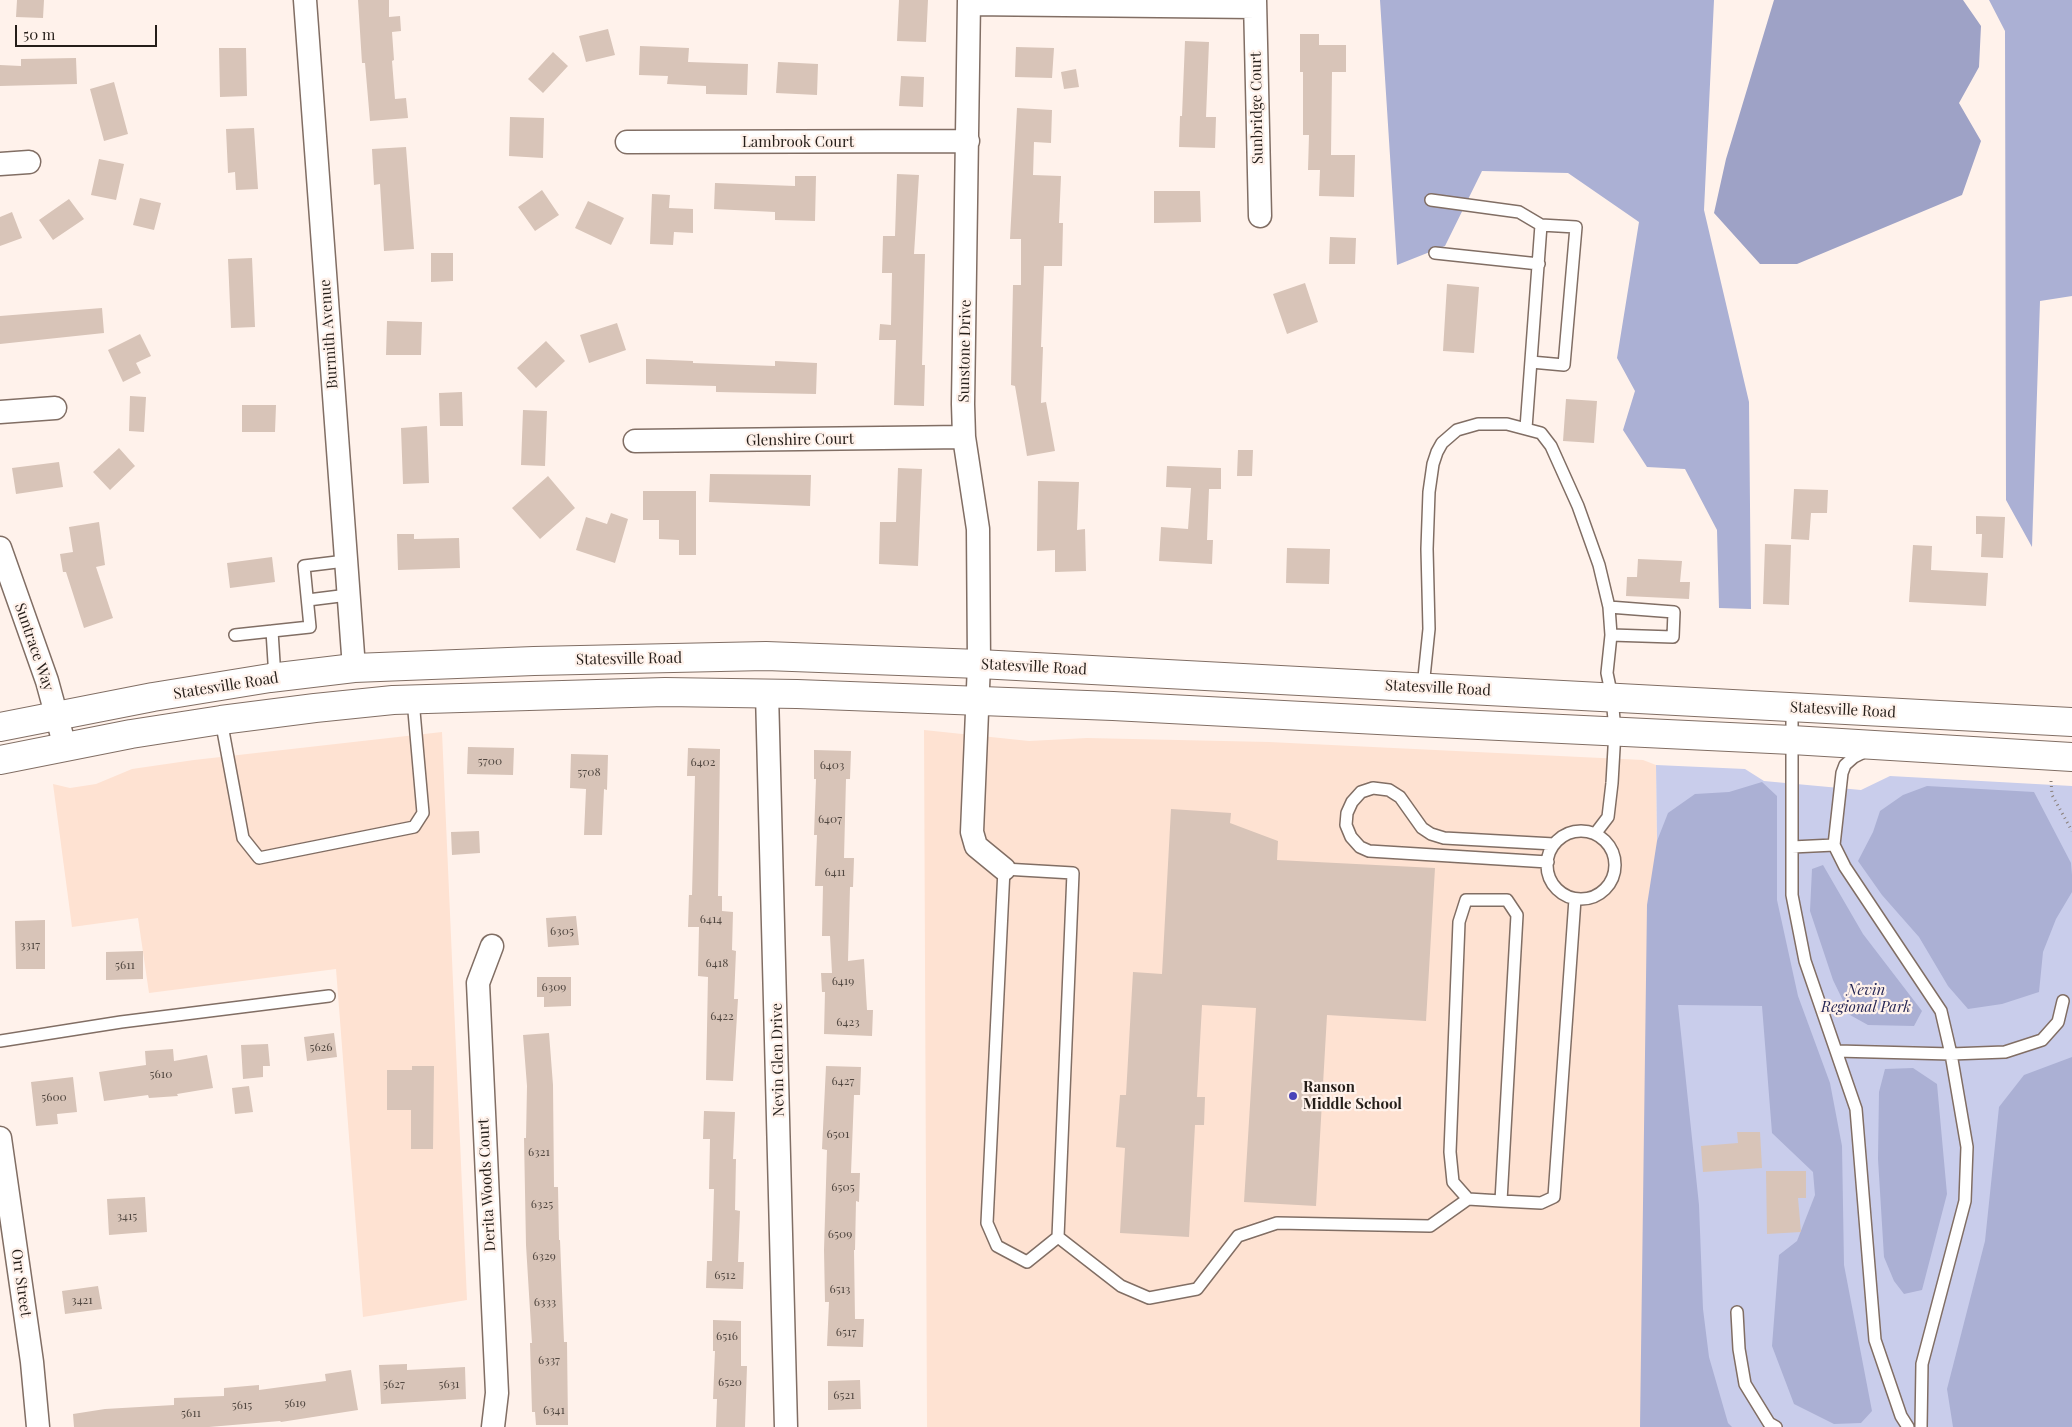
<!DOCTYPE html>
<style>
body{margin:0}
#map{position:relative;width:2072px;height:1427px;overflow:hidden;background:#fff2eb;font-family:"Playfair Display",serif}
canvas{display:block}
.scale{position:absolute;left:15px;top:25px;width:142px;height:22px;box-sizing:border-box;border:2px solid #251e19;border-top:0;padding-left:6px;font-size:15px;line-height:18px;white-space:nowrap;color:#251e19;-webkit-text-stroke:4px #fff2eb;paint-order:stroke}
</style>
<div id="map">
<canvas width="2072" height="1427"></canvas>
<div class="scale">50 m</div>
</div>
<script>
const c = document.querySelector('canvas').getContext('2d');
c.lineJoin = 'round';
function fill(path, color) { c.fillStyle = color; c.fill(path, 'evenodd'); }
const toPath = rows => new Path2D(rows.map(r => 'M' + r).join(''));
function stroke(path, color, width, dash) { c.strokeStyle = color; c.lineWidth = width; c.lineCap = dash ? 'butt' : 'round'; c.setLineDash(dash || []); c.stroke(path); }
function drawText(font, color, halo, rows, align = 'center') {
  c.font = font + ' "Playfair Display",serif'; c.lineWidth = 4.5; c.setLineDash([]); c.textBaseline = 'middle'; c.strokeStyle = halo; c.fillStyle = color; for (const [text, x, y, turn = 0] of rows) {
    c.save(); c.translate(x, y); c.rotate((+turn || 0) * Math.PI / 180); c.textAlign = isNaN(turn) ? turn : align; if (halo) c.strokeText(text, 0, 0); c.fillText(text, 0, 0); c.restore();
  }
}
const built = toPath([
 [924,730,1029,741,1087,738,1269,742,1643,760,1656,765,1665,1427,927,1427],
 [442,732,467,1300,363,1317,336,969,149,993,138,918,72,927,53,784,70,788,96,784,132,769,194,760]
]);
const green = toPath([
 [1656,765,1745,769,1764,781,1861,790,1890,776,2072,786,2072,1427,1665,1427]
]);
const forest = toPath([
 [1380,0,1714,0,1704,210,1749,402,1751,609,1719,608,1717,530,1685,469,1647,467,1623,430,1635,391,1617,358,1639,222,1568,173,1482,171,1445,246,1397,265],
 [1989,0,2072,0,2072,296,2040,301,2032,547,2006,500,2005,31],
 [1762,782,1777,796,1777,900,1798,996,1830,1083,1842,1146,1844,1265,1872,1411,1861,1423,1834,1424,1794,1404,1772,1346,1779,1255,1797,1241,1815,1195,1813,1172,1772,1133,1762,1006,1678,1005,1699,1205,1703,1309,1709,1357,1728,1423,1732,1427,1640,1427,1647,905,1657,841,1668,813,1695,794,1729,792],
 [1927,786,2034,792,2071,863,2072,875,2072,892,2056,919,2043,952,2039,992,2002,1004,1968,1009,1948,986,1919,937,1882,895,1858,861,1873,832,1880,811,1903,795],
 [1823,865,1863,934,1922,1011,1914,1026,1868,1025,1850,1015,1833,980,1810,911,1812,869],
 [2072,1057,2072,1427,1953,1427,1947,1389,1985,1241,1999,1107,2024,1075],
 [1913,1068,1937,1084,1947,1194,1922,1290,1904,1294,1894,1281,1884,1257,1878,1159,1879,1092,1885,1069]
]);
const water = toPath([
 [1774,0,1963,0,1981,26,1979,67,1959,103,1981,141,1962,195,1797,264,1760,264,1714,213,1726,159]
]);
const building = toPath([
 [17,0,44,0,43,18,16,17],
 [358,0,389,0,389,17,400,16,401,31,392,32,394,60,392,61,395,99,406,98,408,118,370,121,365,63,362,63],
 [899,0,928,0,926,42,897,41],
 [608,29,615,55,586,62,579,36],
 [1300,34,1319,34,1319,45,1346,45,1346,72,1332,72,1331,155,1355,155,1354,197,1319,196,1320,170,1308,170,1309,135,1303,135,1303,72,1300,72],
 [1185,41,1209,42,1206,117,1216,117,1215,148,1179,147,1180,116,1182,116],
 [640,46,689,48,688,62,748,64,747,95,706,94,706,86,667,84,668,76,639,75],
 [1016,47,1054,48,1052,78,1015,77],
 [219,48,246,48,247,96,220,97],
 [553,52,568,66,543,93,528,79],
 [76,58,77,84,0,86,0,65,21,66,21,59],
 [778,62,818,64,817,95,776,93],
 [1076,69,1079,87,1064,89,1061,72],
 [901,76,924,77,923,107,899,106],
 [114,82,128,134,104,141,90,89],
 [1017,108,1052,110,1051,143,1034,142,1033,175,1061,176,1059,223,1063,223,1062,266,1044,266,1041,347,1043,347,1041,403,1046,402,1055,451,1027,456,1015,386,1011,385,1013,285,1021,285,1021,239,1010,239],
 [510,117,544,118,543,158,509,156],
 [254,128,258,189,236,190,235,172,228,173,226,129],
 [406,147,414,249,384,251,380,184,374,185,372,149],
 [99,159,124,164,116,200,91,195],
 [897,174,919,175,914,254,925,254,922,365,925,365,924,406,894,405,896,340,879,340,880,324,891,325,892,273,882,273,883,236,895,236],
 [795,176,816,176,815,221,775,220,775,212,714,209,715,183,795,186],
 [542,190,559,215,535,231,518,207],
 [1154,191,1200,191,1201,222,1154,223],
 [652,194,670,195,669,208,693,209,693,233,674,232,673,245,650,244],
 [140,198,161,203,154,230,133,225],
 [69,199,84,219,53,240,39,220],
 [588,201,624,218,611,245,575,228],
 [12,212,22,238,0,246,0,217],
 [1330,237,1356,238,1355,264,1329,264],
 [431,253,453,253,453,281,431,282],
 [252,258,255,327,231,328,228,259],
 [1305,283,1318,322,1287,334,1273,294],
 [1447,284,1479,287,1474,353,1443,351],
 [102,308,104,333,0,344,0,316],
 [387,321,422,322,421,355,386,355],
 [617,323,626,350,589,363,580,335],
 [140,334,151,356,136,363,141,373,123,382,108,350],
 [546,341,565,361,536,388,517,368],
 [646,359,693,361,693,363,775,366,775,361,817,363,816,394,716,392,716,386,646,384],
 [462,392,463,426,440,426,439,393],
 [130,396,146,397,144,432,129,431],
 [1566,399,1597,401,1594,443,1563,441],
 [242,405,276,405,275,432,242,432],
 [523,410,547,411,545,466,521,465],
 [427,426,429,483,403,484,401,428],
 [119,448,135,466,110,490,93,472],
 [1238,450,1253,450,1252,476,1237,476],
 [59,462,63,487,16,494,12,468],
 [1167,466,1221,468,1221,489,1209,489,1207,540,1213,540,1212,564,1159,561,1161,527,1188,529,1191,488,1166,487],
 [898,468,922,469,918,566,879,564,880,522,896,522],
 [710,474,811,475,810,506,709,502],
 [548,476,575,508,540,539,512,508],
 [1038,481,1079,482,1077,530,1085,529,1086,571,1055,572,1055,550,1037,551],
 [1794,489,1828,490,1827,513,1811,513,1809,540,1791,539],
 [643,491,696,491,696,555,679,555,679,540,659,539,659,520,643,520],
 [611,513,628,519,615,563,576,550,586,517,607,524],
 [1976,516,2005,517,2003,558,1981,557,1982,534,1976,534],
 [99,522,105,565,96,567,113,618,84,628,66,572,63,572,60,554,73,552,69,527],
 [397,534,414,534,414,539,459,538,460,568,398,570],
 [1765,544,1791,545,1789,605,1763,604],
 [1913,545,1932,546,1931,570,1988,573,1986,606,1909,602],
 [1287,548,1330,549,1329,584,1286,583],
 [272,557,275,582,230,588,227,563],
 [1638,559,1682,561,1680,582,1690,582,1689,599,1626,596,1627,577,1637,577],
 [468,747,514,748,513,775,467,774],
 [688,748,720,749,718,896,722,896,722,911,733,912,732,950,736,951,734,999,738,999,733,1081,706,1080,708,977,698,976,699,927,688,927,689,895,692,895,695,776,687,776],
 [814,750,851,751,850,779,846,779,844,858,854,858,853,887,850,887,848,961,864,959,867,1010,873,1010,872,1036,824,1034,825,992,822,992,821,973,832,973,830,936,822,936,823,886,815,886,817,835,814,835,816,779,814,779],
 [571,754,608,755,607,790,604,789,602,835,584,835,586,789,570,788],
 [1171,809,1231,813,1230,823,1278,841,1277,860,1435,868,1426,1021,1327,1015,1316,1206,1244,1202,1256,1008,1202,1005,1197,1097,1205,1097,1204,1125,1195,1125,1189,1237,1120,1233,1125,1148,1116,1147,1120,1095,1126,1095,1133,972,1162,974],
 [479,831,480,853,452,855,451,832],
 [576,916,579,945,548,947,546,918],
 [45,920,45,969,16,969,15,921],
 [143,951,143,979,106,980,106,952],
 [537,977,571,977,571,1006,544,1007,544,997,537,997],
 [334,1033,337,1057,307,1061,304,1037],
 [549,1033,553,1085,554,1187,558,1187,559,1240,560,1240,564,1342,567,1342,568,1425,536,1425,535,1412,532,1412,530,1343,532,1343,526,1245,524,1138,526,1138,527,1086,523,1035],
 [268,1044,270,1066,263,1066,263,1077,243,1079,241,1045],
 [173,1049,174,1061,207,1055,213,1088,177,1094,178,1096,149,1098,148,1095,104,1101,99,1072,146,1065,145,1051],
 [412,1066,434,1066,433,1149,411,1149,411,1110,387,1110,387,1070,412,1070],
 [826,1066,861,1067,860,1095,854,1095,851,1173,860,1173,859,1202,856,1201,855,1250,854,1250,855,1319,864,1319,863,1347,827,1346,829,1302,825,1302,824,1250,827,1150,822,1149],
 [73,1077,77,1112,57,1114,58,1124,36,1126,31,1082],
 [249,1086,253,1112,235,1114,232,1088],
 [704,1111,735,1112,733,1159,736,1159,735,1210,740,1211,738,1262,744,1262,743,1289,706,1288,707,1261,712,1261,714,1189,709,1189,710,1139,703,1139],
 [1737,1132,1760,1132,1762,1168,1703,1172,1701,1146,1738,1143],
 [1766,1171,1806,1171,1806,1198,1798,1198,1801,1232,1767,1234],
 [145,1197,147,1232,109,1235,107,1199],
 [98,1286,102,1309,65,1314,62,1291],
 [713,1320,741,1321,741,1366,747,1366,745,1427,716,1427,717,1399,713,1399,715,1351,713,1351],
 [407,1364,407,1370,465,1367,466,1399,381,1404,379,1365],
 [351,1370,358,1410,281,1422,280,1421,209,1427,74,1427,73,1414,105,1409,174,1405,174,1398,224,1396,224,1388,259,1385,259,1390,326,1381,325,1374],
 [860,1380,861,1409,828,1410,828,1381]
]);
const path = toPath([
 [2051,781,2052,795,2072,831]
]);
const service = toPath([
 [1431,200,1519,212,1541,225,1576,227,1564,365,1531,362],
 [1435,253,1539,264],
 [1526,428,1541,225],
 [308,600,348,595],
 [1609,607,1674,612,1673,637,1611,635],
 [272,631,275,678],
 [235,635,310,627,304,566,345,561],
 [1423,687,1429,629,1427,549,1429,492,1433,464,1437,452,1442,443,1457,430,1478,424,1507,424,1541,433,1551,446,1578,506,1599,565,1609,607,1611,635,1607,673,1612,697,1615,731,1612,783,1608,817,1595,834],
 [1792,707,1792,895,1805,961,1856,1109,1875,1340,1901,1416,1908,1427],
 [221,720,243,838,259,858,414,827,423,813,413,700],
 [1866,751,1854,757,1845,765,1842,773,1834,845,1845,867,1941,1011,1951,1054,1967,1147,1965,1201,1922,1364,1921,1427],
 '1547 865a34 34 0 1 1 68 0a34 34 0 1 1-68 0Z',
 [1792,847,1834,845],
 [1548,862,1369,851,1360,847,1351,837,1346,825,1347,813,1352,802,1361,792,1373,788,1389,790,1400,797,1422,828,1431,834,1444,838,1554,844],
 [1004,869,1073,873,1058,1237,1027,1262,997,1246,987,1223,1004,869],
 [0,1041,121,1022,329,996],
 [1837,1051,1951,1054,2005,1052,2042,1040,2058,1022,2063,1001],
 [1501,1201,1517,915,1507,900,1466,900,1459,922,1450,1152,1453,1182,1468,1199,1501,1201,1541,1203,1554,1197,1575,899],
 [1058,1237,1121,1286,1149,1298,1197,1289,1238,1236,1277,1223,1430,1226,1468,1199],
 [1737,1312,1739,1349,1745,1384,1769,1423,1776,1427]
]);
const minor = toPath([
 [305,0,354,668],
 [969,0,963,404,964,437,978,529,979,664,972,832,976,846,1004,869],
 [1255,0,1260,216],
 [969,4,1255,7],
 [627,142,968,141],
 [0,164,29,162],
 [0,412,55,408],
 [635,441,964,437],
 [0,548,47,681,65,747],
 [767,693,786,1427],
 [492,946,478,983,497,1393,493,1427],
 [0,1138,32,1362,38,1427]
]);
const secondary = toPath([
 [0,727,153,697,270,678,354,668,534,661,766,656,979,664,2072,722],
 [0,760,131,734,221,720,315,708,393,700,665,692,797,694,1113,706,1416,722,1792,740,2072,757]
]);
const markers = [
 [1293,1096,5,"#4a43b9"]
];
const numberNames = [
 ["5700",490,761],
 ["6402",703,762],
 ["6403",832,765],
 ["5708",589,772],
 ["6407",830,819],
 ["6411",835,872],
 ["6414",711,919],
 ["6305",562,931],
 ["3317",30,945],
 ["6418",717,963],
 ["5611",125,965],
 ["6419",843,981],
 ["6309",554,987],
 ["6422",722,1016],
 ["6423",848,1022],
 ["5626",321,1047],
 ["5610",161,1074],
 ["6427",843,1081],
 ["5600",54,1097],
 ["6501",838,1134],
 ["6321",539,1152],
 ["6505",843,1187],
 ["6325",542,1204],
 ["3415",127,1216],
 ["6509",840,1234],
 ["6329",544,1256],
 ["6512",725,1275],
 ["6513",840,1289],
 ["3421",82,1300],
 ["6333",545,1302],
 ["6517",846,1332],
 ["6516",727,1336],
 ["6337",549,1360],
 ["6520",730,1382],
 ["5627",394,1384],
 ["5631",449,1384],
 ["6521",844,1395],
 ["5619",295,1403],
 ["5615",242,1405],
 ["6341",554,1410],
 ["5611",191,1413]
];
const streetNames = [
 ["Sunbridge Court",1257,108,-91],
 ["Lambrook Court",798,142],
 ["Burmith Avenue",329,334,-94],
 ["Sunstone Drive",965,351,-89],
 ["Glenshire Court",800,440,-1],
 ["Suntrace Way",34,647,71],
 ["Statesville Road",629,659,-1],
 ["Statesville Road",1034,667,3],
 ["Statesville Road",226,686,-9],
 ["Statesville Road",1438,688,3],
 ["Statesville Road",1843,710,3],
 ["Nevin Glen Drive",778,1060,-91],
 ["Derita Woods Court",487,1185,-93],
 ["Orr Street",21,1283,82]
];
const parkNames = [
 ["Nevin",1866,990],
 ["Regional Park",1866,1007]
];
const poiNames = [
 ["Ranson",1303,1087],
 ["Middle School",1303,1104]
];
fill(built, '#fee2d2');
fill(green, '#c9cdeb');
fill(forest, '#abb0d4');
fill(water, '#9ea2c6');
fill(building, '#d8c4b8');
stroke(service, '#816e64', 14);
stroke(minor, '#816e64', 25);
stroke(secondary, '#816e64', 30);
stroke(path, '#897f79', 3, [1, 4]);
stroke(service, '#fff', 11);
stroke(minor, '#fff', 22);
stroke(secondary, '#fff', 28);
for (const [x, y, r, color] of markers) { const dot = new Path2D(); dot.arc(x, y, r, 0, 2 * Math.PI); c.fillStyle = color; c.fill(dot); stroke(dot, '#fff2eb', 2); }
drawText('12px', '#524841', null, numberNames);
drawText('15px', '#251e19', '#fff2eb', streetNames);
drawText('italic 15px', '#252654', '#fff2eb', parkNames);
drawText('bold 15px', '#251e19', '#fff2eb', poiNames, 'left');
</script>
